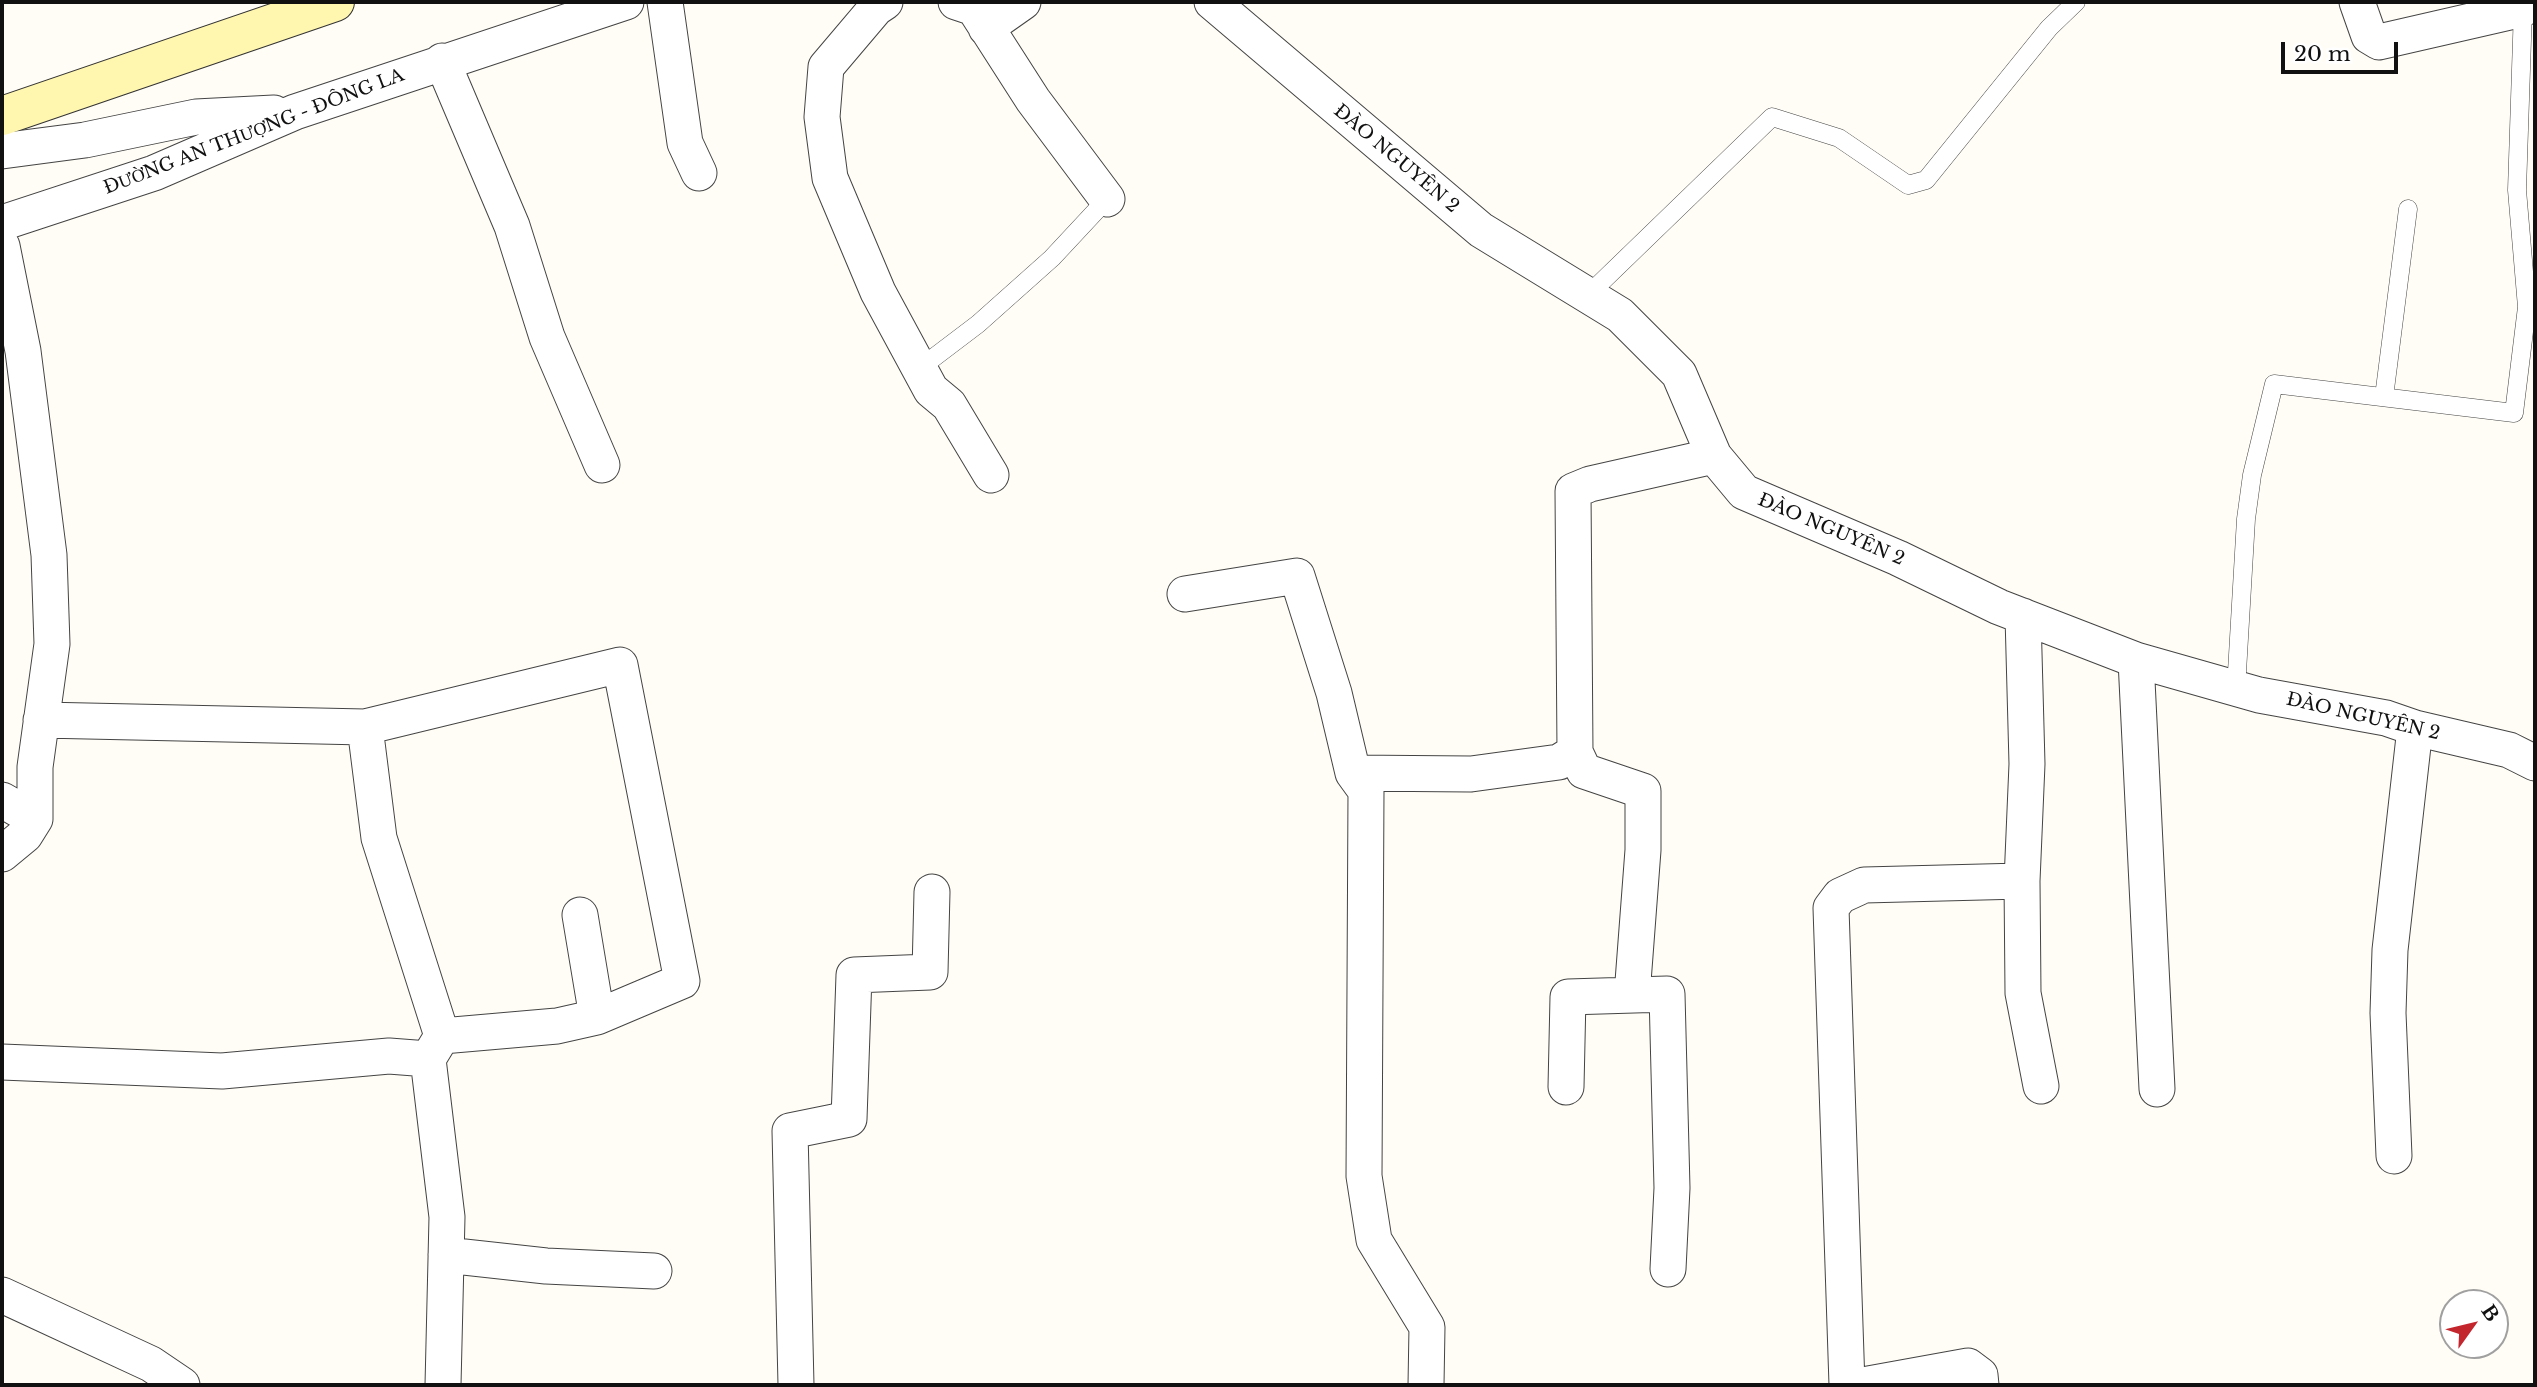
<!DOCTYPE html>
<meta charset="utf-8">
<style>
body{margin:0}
#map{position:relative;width:2537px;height:1387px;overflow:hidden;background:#fffdf5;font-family:"Libre Baskerville",serif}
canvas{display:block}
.frame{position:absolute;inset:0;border:4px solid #111;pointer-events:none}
.north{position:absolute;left:2439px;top:1289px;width:70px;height:70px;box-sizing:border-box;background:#fff;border:2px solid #a0a0a0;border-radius:50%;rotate:56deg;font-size:19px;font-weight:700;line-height:28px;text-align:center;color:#111}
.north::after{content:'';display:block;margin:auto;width:24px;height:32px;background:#c4262e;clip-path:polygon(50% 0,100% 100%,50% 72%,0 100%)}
.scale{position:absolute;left:2281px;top:42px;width:117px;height:32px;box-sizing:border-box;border:4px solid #111;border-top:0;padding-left:9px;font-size:21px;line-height:24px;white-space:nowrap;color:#111;-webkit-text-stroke:5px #fff;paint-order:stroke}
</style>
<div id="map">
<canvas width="2537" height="1387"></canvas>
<div class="frame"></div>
<div class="north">B</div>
<div class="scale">20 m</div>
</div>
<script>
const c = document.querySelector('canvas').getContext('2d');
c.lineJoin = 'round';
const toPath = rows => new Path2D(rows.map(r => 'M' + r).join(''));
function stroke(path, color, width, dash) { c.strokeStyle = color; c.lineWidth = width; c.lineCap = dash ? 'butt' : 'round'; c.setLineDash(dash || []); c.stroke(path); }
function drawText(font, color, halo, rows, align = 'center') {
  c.font = font + ' "Libre Baskerville",serif'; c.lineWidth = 7; c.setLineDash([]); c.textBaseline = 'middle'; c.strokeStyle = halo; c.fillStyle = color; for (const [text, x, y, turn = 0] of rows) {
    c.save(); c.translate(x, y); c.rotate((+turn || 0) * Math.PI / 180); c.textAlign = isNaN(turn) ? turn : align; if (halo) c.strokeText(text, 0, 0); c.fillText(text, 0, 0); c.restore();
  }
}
const service = toPath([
 [1588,295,1772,117,1839,138,1908,185,1926,180,2049,28,2076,2],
 [920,368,978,324,1052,258,1107,199],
 [2384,397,2408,209],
 [2236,689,2246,519,2252,475,2274,384,2514,413,2527,307,2517,190,2523,9]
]);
const minor = toPath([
 [665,2,685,143,699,173],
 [885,2,876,8,826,67,822,117,830,178,878,292,931,390,949,405,991,475],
 [956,2,974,8,1033,100,1107,199],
 [1212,2,1481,230,1620,315,1679,374,1714,456,1744,492,1898,558,1999,607,2136,660,2259,695,2386,718,2415,728,2509,750,2535,763],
 [2357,2,2369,36,2379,42,2523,9],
 [986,28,1023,2],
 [442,61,512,226,547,337,602,465],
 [2,151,85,140,196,117,274,113],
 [2,223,154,173,295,112,626,2],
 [2,246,23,351,49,555,52,644,35,767,35,819,25,835,2,854],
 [1185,594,1297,576,1334,693,1353,773,1366,791,1364,1176,1374,1240,1427,1327,1426,1385],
 [2023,616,2027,764,2022,881,2023,993,2041,1086],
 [2136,660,2157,1089],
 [41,720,365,727,620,665,682,981,597,1017,557,1026,442,1036,428,1059],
 [365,727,379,838,442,1036],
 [1353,773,1471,774,1559,762,1575,752],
 [2,800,35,819],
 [580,915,597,1017],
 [1632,995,1643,850,1643,791,1584,771,1575,752,1573,491,1590,484,1714,456],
 [2,1062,222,1071,389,1056,428,1059,447,1217,443,1385],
 [1566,1087,1568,997,1667,994,1672,1188,1668,1269],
 [2394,1156,2388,1013,2390,950,2415,728],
 [446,1255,546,1266,654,1271],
 [2,1295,151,1364,182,1385],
 [796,1385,790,1131,849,1119,854,975,930,972,932,892],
 [1847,1385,1831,908,1840,896,1864,885,2022,881],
 [1863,1385,1968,1366,1980,1375,1981,1385]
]);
const secondary = toPath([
 [2,116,335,2]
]);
const streetNames = [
 ["ĐƯỜNG AN THƯỢNG - ĐÔNG LA",254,132,-21],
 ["ĐÀO NGUYÊN 2",1396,159,40],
 ["ĐÀO NGUYÊN 2",1831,530,23],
 ["ĐÀO NGUYÊN 2",2363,717,13]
];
stroke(service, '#444', 19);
stroke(minor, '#444', 37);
stroke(secondary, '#333', 40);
stroke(service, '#fff', 18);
stroke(minor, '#fff', 35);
stroke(secondary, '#fff6b0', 38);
drawText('18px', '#111', '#fff', streetNames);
</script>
